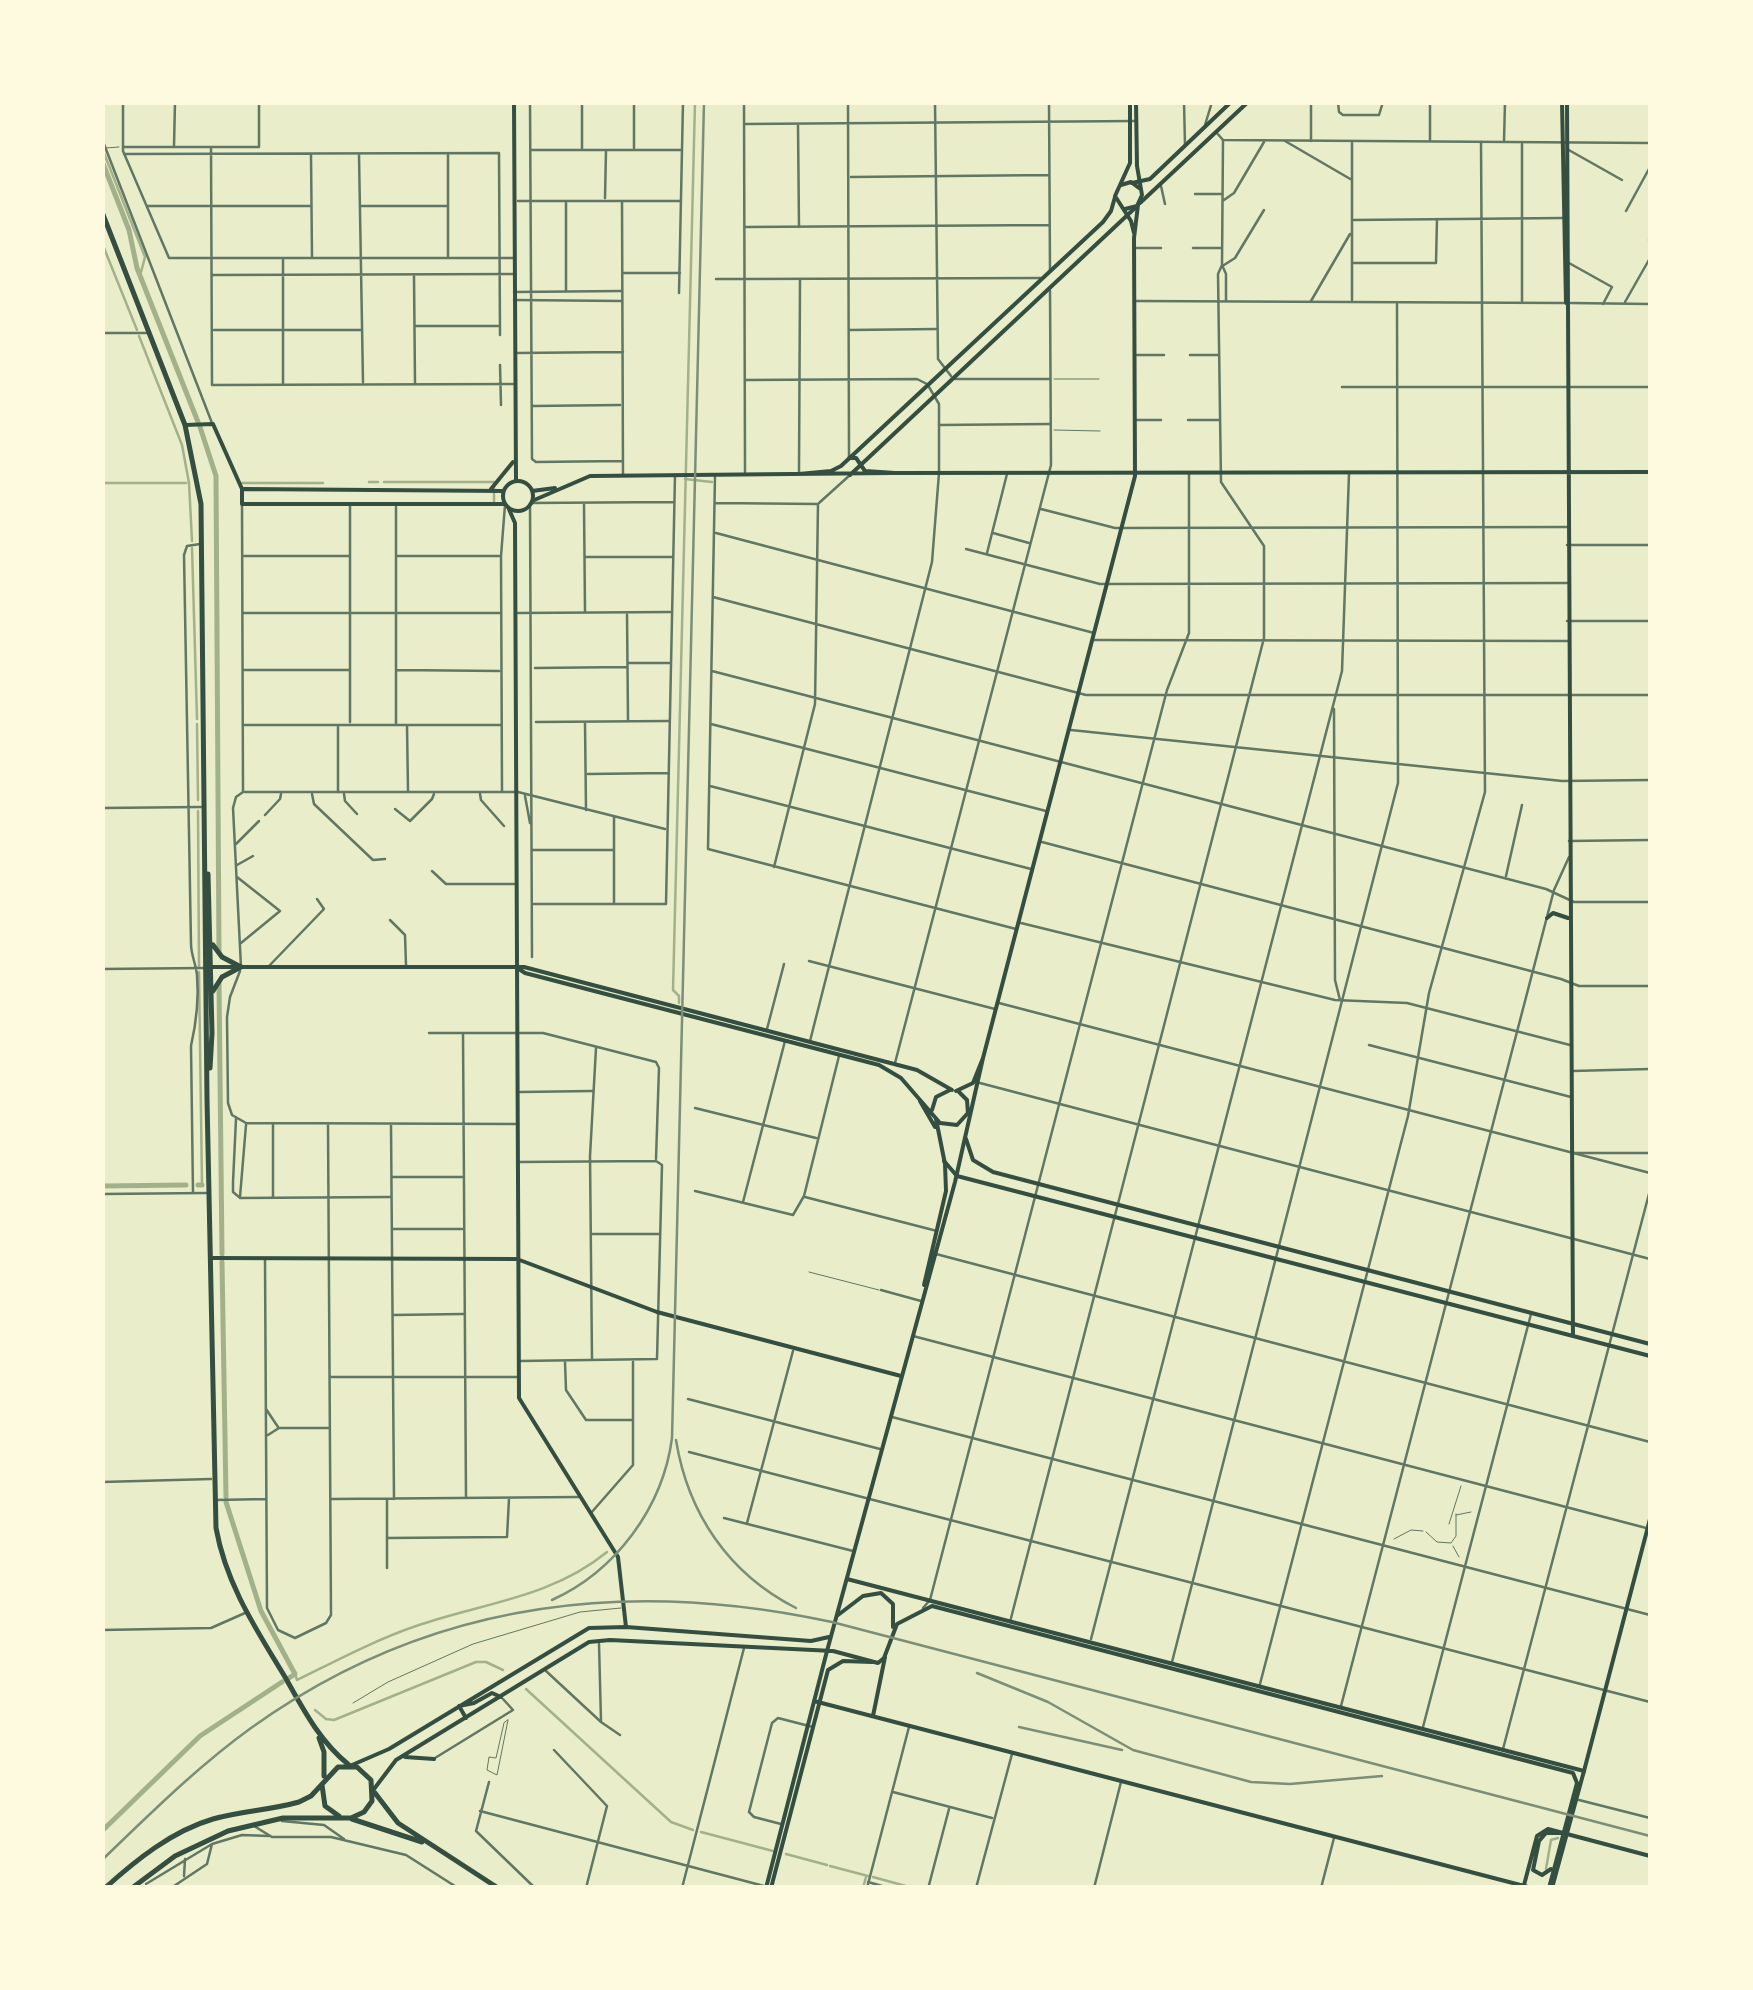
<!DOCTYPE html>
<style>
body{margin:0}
#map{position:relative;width:1753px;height:1990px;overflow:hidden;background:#e9edc9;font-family:Georgia,serif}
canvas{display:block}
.frame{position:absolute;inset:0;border:105px solid #fefae0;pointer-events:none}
</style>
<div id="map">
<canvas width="1753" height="1990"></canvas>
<div class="frame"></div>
</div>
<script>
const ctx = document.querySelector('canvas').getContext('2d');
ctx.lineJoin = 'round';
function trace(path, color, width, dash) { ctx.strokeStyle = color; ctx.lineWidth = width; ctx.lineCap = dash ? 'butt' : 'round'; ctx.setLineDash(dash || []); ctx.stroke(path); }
trace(new Path2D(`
 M102 148 145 257 140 276
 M102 243 137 330
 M139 336 182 445 189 483 192 541
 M685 479 712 482
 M369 482H378
 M384 482H494V502
 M102 483H186
 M242 483H323
 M192 548 197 719
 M197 724 198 800
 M198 811 199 967
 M199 972 202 1185
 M679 1003V996L673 990 695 102
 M295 1674 297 1680C336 1661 375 1640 416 1626 482 1603 551 1598 607 1552
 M526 1689 671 1822 693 1830
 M315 1710 326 1719 334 1720 476 1662H486L503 1670
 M701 1832 773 1851
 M786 1854 827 1865
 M830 1866 868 1876
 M1546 1869 1551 1840 1558 1838
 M873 1877 913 1888
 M863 1888 866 1877`), '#a3b18a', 2.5);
trace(new Path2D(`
 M102 161 129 230 137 268 198 422
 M200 427 216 476 219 951
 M219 983 222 1254
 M198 1185H202
 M102 1186 186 1185
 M222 1262 226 1497
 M226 1502 261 1611 295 1674 289 1678
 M102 1831 200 1736 282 1682`), '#a3b18a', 5);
trace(new Path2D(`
 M106 148 119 147
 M1054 379H1099
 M1054 430 1100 431
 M809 1272 879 1290
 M353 1703 388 1682 473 1644 580 1612 621 1608`), '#617663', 1);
trace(new Path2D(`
 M1456 1515 1471 1512
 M1449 1524 1461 1486
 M1426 1532 1437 1542 1451 1543 1456 1536V1514
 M1394 1539 1411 1530 1423 1531
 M1453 1546 1459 1557
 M508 1720 497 1775 487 1770 489 1757 496 1758 504 1723Z`), '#617663', 1);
trace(new Path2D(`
 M123 102V151L169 258H513
 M530 102 532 459 536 462 623 461
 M582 102V150
 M634 102V148
 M848 102 849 456
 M1049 102 1050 270
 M1184 102 1185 145
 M1311 102V141
 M1338 102 1339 112 1343 115H1379L1383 102
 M1430 102V140
 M745 124 1136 121
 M798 125 799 227
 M1205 125 1212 102
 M102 139 212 423
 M1223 140 1222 265 1226 274V300
 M1285 141 1352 180
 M1504 141 1505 102
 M174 146 175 102
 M124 147H259V102
 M211 147 212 385 513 384
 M1567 149 1622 180
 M532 150H682
 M124 154 499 153 500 335
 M311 155 312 257
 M359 155 363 382
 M448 155V257
 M851 177 1049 175
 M1161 186 1165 204
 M1195 194H1222
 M605 198 606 151
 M1224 200 1234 193 1264 142
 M518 201H680
 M622 201 623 475
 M566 203V290
 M148 206H311
 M361 206H448
 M1626 211 1650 167
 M1352 220 1563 218
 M746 227 1049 225
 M1649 240 1650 241
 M1136 248H1161
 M1193 248H1221
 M283 258V383
 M1353 263H1436L1437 219
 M1569 263 1612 287 1603 304
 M1224 265 1235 258 1264 210
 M624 273H680
 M213 275 514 274
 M414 276 415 383
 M716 279H744
 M514 292 621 291
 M679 293 683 102
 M514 300 621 301
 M1352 300V143
 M1311 301 1350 234
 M1522 301V144
 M1625 302 1650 258
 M416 326H498
 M214 330H361
 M850 330 937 329
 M102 333H149
 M516 353 623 352
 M1137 355H1164
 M1190 355H1218
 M500 365 501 405
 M955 379H1050
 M746 380 917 379 927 384
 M1342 387H1650
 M533 406 620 405
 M1137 420H1161
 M1188 420H1219
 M939 425 1049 424
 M799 472 800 280
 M715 476 708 849 1016 929
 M715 503 817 504
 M819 503 850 475
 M584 504 585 611
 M350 505V722
 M396 507V724
 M1041 509 1115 528 1567 527
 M716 533 1094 633
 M993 533 1029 543
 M1567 545H1650
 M966 549 1100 584 1567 583
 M987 553 1007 474
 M244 556H350
 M397 556H499
 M585 557H672
 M713 597 1086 695H1568
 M243 613H500
 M518 613 670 612
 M627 613 628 720
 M1567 621H1650
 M1094 640 1568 641
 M629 663H671
 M535 668 627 667
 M244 670H350
 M397 670 499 671
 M712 671 893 718
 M1334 709 1335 980 1340 1000
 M536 722 668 721
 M585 723 586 810
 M711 724 1046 811
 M243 725H500
 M407 725 408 791
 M338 727V792
 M1071 730 1562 781 1650 780
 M588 774 668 773
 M710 786 1031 869
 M502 791 501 556 505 505
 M518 792 665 829
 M312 794 314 804 373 860 385 859
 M344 794 345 801 357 814
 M480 794 481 800 504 826
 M525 796 530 823
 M102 808 201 807
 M395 809 410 821 432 799 434 794
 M265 815 280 799 281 794
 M614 817V902
 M1569 841 1650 840
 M1042 842 1561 979 1579 986H1650
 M236 844 259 821
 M533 850H614
 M237 865 253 856
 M774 867 815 704 818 504
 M432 871 446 884H514
 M1506 876 1522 805
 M237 877 280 911 241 943
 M533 904H666L675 475
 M390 920 405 935 406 965
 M1021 923 1335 1000 1407 1003 1570 1045
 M532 957 530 503 674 502
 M809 961 995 1009
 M269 966 324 909 317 899
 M102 969 204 968
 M240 971 230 997 227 1017 228 1103 232 1115 246 1123 515 1124
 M999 1003 1650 1173
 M767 1029 784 964
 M429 1033H543L656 1062 659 1068 656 1159
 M463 1033 466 1498
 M1369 1045 1571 1097
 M895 1063 1051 465 1050 291
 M1572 1071 1650 1069
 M980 1083 1650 1259
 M520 1092 592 1091
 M695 1108 816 1138
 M236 1119 233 1182V1192L239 1197
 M391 1125 394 1499
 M518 1162 656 1161 662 1165 657 1359 520 1361
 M393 1177H464
 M695 1191 793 1215 804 1196 839 1056
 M193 1193 191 1046C196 1024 199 999 197 975 196 964 191 955 191 944L184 555 187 546 200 544
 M102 1194 206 1193
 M240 1197 246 1125
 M273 1197V1125
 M805 1197 937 1231
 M240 1198 390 1197
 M743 1202 785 1041
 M392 1229H462
 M592 1234H659
 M936 1254 1650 1442
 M265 1260 267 1608 278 1630 295 1638 326 1623 331 1615 328 1124
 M881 1290 921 1301
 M393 1315 463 1314
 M592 1360 590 1156 596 1048
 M565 1362 566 1390 586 1420H633
 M331 1377H518
 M688 1399 880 1449
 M266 1409 278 1427
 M268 1435 279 1428H328
 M689 1452 1650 1702
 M102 1482 211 1479
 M332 1499 579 1497
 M215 1500 266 1499
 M387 1500V1568
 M591 1513 633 1465V1362
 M724 1518 853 1551
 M747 1523 793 1351
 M387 1538 507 1537 509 1499
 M923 1608 930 1600 1167 690 1189 633V474
 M1010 1622 1264 638V546L1221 482 1218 274 1222 265
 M102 1630 211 1628 245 1613
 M599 1644 601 1721
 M1172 1662 1398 783 1397 304
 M546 1671 601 1722 620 1735
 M1260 1684 1408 1116 1429 993 1485 792 1481 142
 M1423 1727 1531 1314
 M1503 1749 1650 1190
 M554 1750 607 1806 586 1888
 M435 1758 513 1710 503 1699
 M489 1782 476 1831 535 1888
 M893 1792 992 1818
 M480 1811 764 1886
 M781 1824 754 1817 749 1812 772 1723 778 1718 813 1727
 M184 1876 185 1859
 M868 1882 889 1888
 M146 1884 212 1844
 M929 1885 949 1809
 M171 1888 207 1864 212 1844 242 1835 269 1836
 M682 1888 744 1648
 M867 1888 909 1727
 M976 1888 1012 1754`), '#617663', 2.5);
trace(new Path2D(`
 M744 102 745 472
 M935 102 938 359 951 376
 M1216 132 1223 140 1650 143
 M744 279 1040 278
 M1136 301 1563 303
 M1571 303 1650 304
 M1568 695H1650
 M893 718 1546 889 1574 902H1650
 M245 792H515
 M241 967 233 808 236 797 243 792 242 505
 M810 1041 932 562 939 473V404L929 387
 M1572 1153H1650
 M913 1336 1650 1529
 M892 1417 1650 1615
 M1091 1639 1342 671 1349 474
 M1341 1706 1554 890 1569 857
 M1579 1800 1650 1818
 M282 1821 324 1825 344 1839
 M254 1826 272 1837H331L406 1855 458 1888
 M1094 1888 1121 1782
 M1321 1888 1334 1838`), '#617663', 2.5);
trace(new Path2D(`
 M514 102 516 481
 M1562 102 1566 303
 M1567 102 1573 1336
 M1132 183 1150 179 1231 102
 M1140 203 1248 102
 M185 425 213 424 242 489V504H505
 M849 458H856L865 471 895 473 1650 472
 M799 474 831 471 841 466 1103 222 1111 211 1115 197
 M850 475 1135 208
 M503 496a15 15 0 1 1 30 0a15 15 0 1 1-30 0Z
 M244 489 504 491
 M491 489 513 462
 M532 491 555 488
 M532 501 590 476 891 473
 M508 507 515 523 519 1398 618 1557 626 1627
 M1547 918 1553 913 1568 918
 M966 1139 973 1160 993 1172 1650 1344
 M944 1161 957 1176 1650 1356
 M210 1258 517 1259 657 1312 901 1376
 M814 1701 1532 1888
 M873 1716 885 1657
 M1584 1771 1650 1519
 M766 1888 827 1651
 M771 1888 828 1670 843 1661 872 1662`), '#344e41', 4);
trace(new Path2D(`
 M1130 102V163L1115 196 1131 221 1134 233
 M1121 185 1131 182 1139 188
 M1125 209 1137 206 1142 195 1137 166 1136 102
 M210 967H524L917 1070 952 1090
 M516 967 525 973 879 1065 901 1078 940 1123 957 1125 967 1114
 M956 1091 973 1083 983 1058 1135 476 1134 238 1138 205
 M959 1092 967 1100 968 1114
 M920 1101 935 1127
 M932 1110 936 1097 950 1090
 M924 1285 946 1191 945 1164 936 1119
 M847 1579 1584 1771 1552 1888
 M838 1615 863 1596 881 1593 893 1604V1627
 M827 1651 955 1182 983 1058
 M466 1718 459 1706 474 1703 492 1693 501 1697
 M405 1757 434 1759
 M352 1765 389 1749 589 1628 626 1627 811 1641 829 1637
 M374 1789 396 1760 589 1642 610 1640 833 1651 878 1663 884 1658 897 1624 932 1606 1573 1773 1577 1783 1549 1888
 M1551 1869 1542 1875 1533 1870 1539 1841 1546 1833H1562
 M1524 1885 1537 1836 1548 1829 1650 1856`), '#344e41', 4);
trace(new Path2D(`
 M102 212 185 425 201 504 207 1099 216 1528C226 1584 256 1629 285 1677 303 1709 320 1742 349 1765
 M208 874 212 1033 210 1068
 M213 945 222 957 241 967
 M213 991 222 977 241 967
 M319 1738 324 1752V1776
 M322 1785 325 1806 339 1816
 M375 1793 398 1823 498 1888
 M352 1819 422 1842
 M105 1888C136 1860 172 1831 213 1819 241 1811 271 1810 299 1802L311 1796 338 1767H357L371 1780 372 1801 364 1812 351 1818H283L228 1831 175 1856 132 1888`), '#344e41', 5);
trace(new Path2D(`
 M676 1440C688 1514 729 1574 796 1608
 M552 1600C616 1571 663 1507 672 1438L704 102
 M977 1673 1048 1702 1133 1750 1251 1782 1290 1784 1382 1776
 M1019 1727 1122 1750
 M102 1860C150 1814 197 1767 251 1728 427 1601 624 1577 832 1622L1650 1836`), '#7c8e77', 2.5);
</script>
